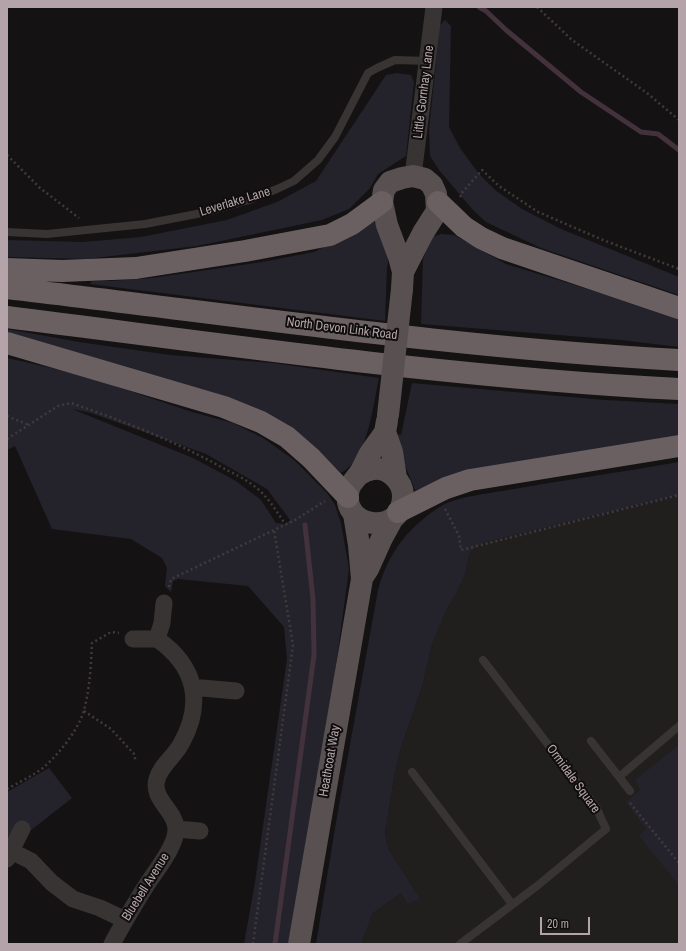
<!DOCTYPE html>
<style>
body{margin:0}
#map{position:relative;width:686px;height:951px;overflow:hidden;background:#141212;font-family:"Archivo Narrow",sans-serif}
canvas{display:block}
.frame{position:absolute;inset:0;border:8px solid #b4a4a9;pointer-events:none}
.scale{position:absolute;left:540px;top:917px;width:50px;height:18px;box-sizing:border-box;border:2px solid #b4a4a9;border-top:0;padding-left:5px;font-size:12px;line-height:14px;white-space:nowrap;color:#b4a4a9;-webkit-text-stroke:3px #0f0d0d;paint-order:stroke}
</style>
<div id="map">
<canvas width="686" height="951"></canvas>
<div class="frame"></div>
<div class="scale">20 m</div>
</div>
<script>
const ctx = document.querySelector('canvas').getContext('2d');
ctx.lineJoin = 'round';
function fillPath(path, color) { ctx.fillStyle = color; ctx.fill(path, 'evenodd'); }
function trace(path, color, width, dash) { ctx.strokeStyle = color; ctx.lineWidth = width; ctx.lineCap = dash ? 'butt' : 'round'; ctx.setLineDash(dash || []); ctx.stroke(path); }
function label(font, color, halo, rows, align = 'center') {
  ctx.font = font + ' "Archivo Narrow",sans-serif'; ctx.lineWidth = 4; ctx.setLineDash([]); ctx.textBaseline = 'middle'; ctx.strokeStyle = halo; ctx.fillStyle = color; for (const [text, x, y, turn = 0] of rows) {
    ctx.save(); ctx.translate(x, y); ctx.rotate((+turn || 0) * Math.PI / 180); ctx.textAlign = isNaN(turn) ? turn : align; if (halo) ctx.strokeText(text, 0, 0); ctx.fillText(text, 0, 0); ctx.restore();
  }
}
fillPath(new Path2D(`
 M679 495V944H361L373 913 401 893 420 898 389 850 385 833 394 778 400 751 422 687 432 645 446 611 457 592 465 575 470 553 482 543Z`), '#211e1e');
fillPath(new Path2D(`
 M445 20 451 26 449 127 460 148 479 174 495 190 522 209 561 229 679 277V295L541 248 486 222 473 210 439 170 430 156 429 129 440 25Z
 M397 73 411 75 414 82 406 156 378 174 370 188 349 209 322 220 197 246 86 259 7 257V240L83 242 141 237 227 220 277 202 316 181 386 75Z
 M374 221 383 235 389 255 387 268 385 321 90 284 92 281H111L152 278 262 262 314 252Z
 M441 234 454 235 506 264 679 317V347L621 340 421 324 423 259 432 237Z
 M7 329 79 342 170 355 273 363 379 378C373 405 368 459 341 473L322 455 7 336Z
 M7 358 52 368 109 384 192 412 233 423 263 438 294 460 327 493 335 505 341 523 349 569 332 695 288 944H244L255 882 287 659 284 627 248 586 178 579 173 581 171 592 165 586 167 568 162 558 131 539 52 529 15 446 7 450ZM72 409 91 413 206 454 267 489 290 520 285 524 276 523 261 500 236 481 193 458Z
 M412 383 605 400 679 404V439L415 490 397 445 396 434 401 435Z
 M679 462V495L482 543 470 553 465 575 457 592 446 611 432 645 422 687 400 751 394 778 385 833 389 850 420 898 408 904 401 893 373 913 361 944H316L336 822 378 590C388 552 410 525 443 505 457 497 491 493 508 490 565 480 622 472 679 462Z
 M679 745V885L639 836 646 829 626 802 640 790 635 780Z
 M49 768 72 798 30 831 7 842V792Z`), '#24232c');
trace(new Path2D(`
 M479 7 486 11 506 30 581 92 641 132 658 134 679 150
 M275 944 314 655 313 599 305 525`), '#43313b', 5);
trace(new Path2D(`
 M537 7 572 40 647 93 679 120
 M7 155 40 188 79 218
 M461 197 460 195 482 170 499 186 538 212 603 240 679 269
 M7 416 29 425
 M7 439 58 406 71 403C123 421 175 441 223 468 235 474 249 481 259 490 270 500 277 512 285 524
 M445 509 459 536 461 550 679 495
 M169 587 171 579 295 520 325 501
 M84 711 111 729 135 755V761
 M7 789C19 782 33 776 44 767 59 754 79 729 84 710 90 688 91 665 92 643L111 632 119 633
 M630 803 679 863
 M253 944 293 645 274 530`), '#403a3b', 2.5, [2, 3]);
trace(new Path2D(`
 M7 232 47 234 145 224 207 212 249 200 277 189 294 181 318 160 335 137 368 73 377 68 395 60 428 61
 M591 741 630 791
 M412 772 512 904
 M619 777 679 726
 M460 944 537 886 606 829 596 807 483 660`), '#393434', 8);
trace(new Path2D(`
 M413 176 434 7
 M133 639H157L162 623 164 603
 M193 689 202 688 236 691
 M176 829 200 831
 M11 851 31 861 52 883 73 899 100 908 125 920
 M7 859 22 829
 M112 944C122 925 133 907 144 889 153 874 177 846 176 828 175 810 151 799 157 779 161 765 174 757 181 744 204 703 196 666 157 639`), '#393434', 17);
trace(new Path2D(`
 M402 289 403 272 399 257 387 225 382 202 384 190 390 182 402 178 413 176 425 179 432 185 436 194 437 211 423 233 403 272
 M387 421 385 432 392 452 396 478
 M359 475C363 472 368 470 373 469 388 467 403 481 403 496 403 538 338 528 349 489 351 482 356 479 359 474 363 468 366 461 369 455 374 447 380 440 385 432
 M362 578 368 569 382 538 393 518
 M299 944 362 579 359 545 354 514`), '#585051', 22);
trace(new Path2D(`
 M438 202 464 227 481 238 502 248 679 308
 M7 269 62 271 136 268 245 251 330 235 352 224 382 202
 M7 288C231 314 454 348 679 360
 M7 317C231 345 454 378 679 389
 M7 343 224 407 261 422 287 437 311 458 348 497
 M398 512 446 488 470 480 679 446`), '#6a6062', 22);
trace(new Path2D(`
 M388 415 402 289`), '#585051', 22);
label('13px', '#b4a4a9', '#0f0d0d', [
 ["Little Gornhay Lane",424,92,-83],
 ["Leverlake Lane",235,202,-17],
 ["North Devon Link Road",342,329,7],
 ["Heathcoat Way",330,761,-80],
 ["Ormidale Square",573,779,54],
 ["Bluebell Avenue",146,887,-58]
]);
</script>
